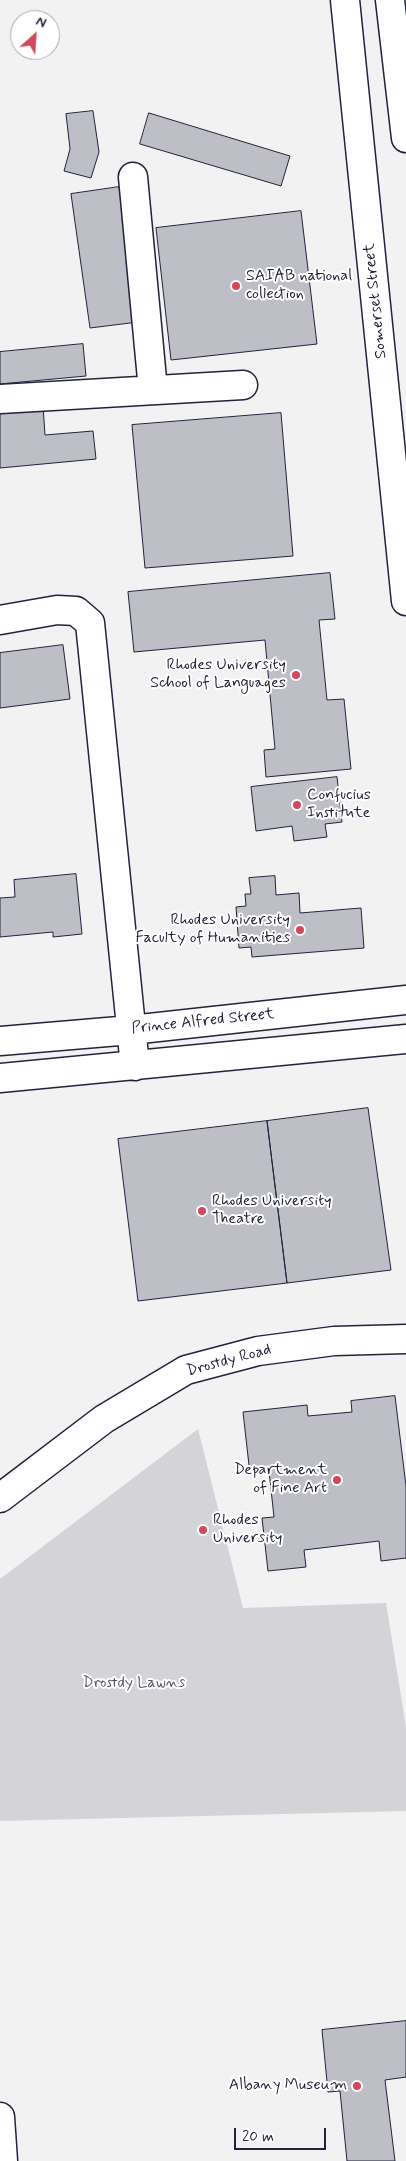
<!DOCTYPE html>
<style>
body{margin:0}
#map{position:relative;width:406px;height:2161px;overflow:hidden;background:#f2f2f3;font-family:Mynerve,sans-serif}
canvas{display:block}
.north{position:absolute;left:10px;top:10px;width:50px;height:50px;box-sizing:border-box;background:#fff;border:1px solid #a7a7b1;border-radius:50%;rotate:26deg;font-size:14px;font-weight:700;line-height:20px;text-align:center;color:#22223b}
.north::after{content:'';display:block;margin:auto;width:18px;height:22px;background:#d1495b;clip-path:polygon(50% 0,100% 100%,50% 72%,0 100%)}
.scale{position:absolute;left:234px;top:2128px;width:92px;height:22px;box-sizing:border-box;border:2px solid #22223b;border-top:0;padding-left:6px;font-size:15px;line-height:18px;white-space:nowrap;color:#22223b;-webkit-text-stroke:4px #fff;paint-order:stroke}
</style>
<div id="map">
<canvas width="406" height="2161"></canvas>
<div class="north">N</div>
<div class="scale">20 m</div>
</div>
<script>
const ctx = document.querySelector('canvas').getContext('2d');
ctx.lineJoin = 'round';
function fillPath(path, color) { ctx.fillStyle = color; ctx.fill(path, 'evenodd'); }
function trace(path, color, width, dash) { ctx.strokeStyle = color; ctx.lineWidth = width; ctx.lineCap = dash ? 'butt' : 'round'; ctx.setLineDash(dash || []); ctx.stroke(path); }
function label(font, color, halo, rows, align = 'center') {
  ctx.font = font + ' Mynerve,sans-serif'; ctx.lineWidth = 4; ctx.setLineDash([]); ctx.textBaseline = 'middle'; ctx.strokeStyle = halo; ctx.fillStyle = color; for (const [text, x, y, turn = 0] of rows) {
    ctx.save(); ctx.translate(x, y); ctx.rotate((+turn || 0) * Math.PI / 180); ctx.textAlign = isNaN(turn) ? turn : align; if (halo) ctx.strokeText(text, 0, 0); ctx.fillText(text, 0, 0); ctx.restore();
  }
}
fillPath(new Path2D(`
 M198 1429 243 1608 386 1603 406 1727V1811L0 1821V1579Z`), '#d3d3d8');
const building = new Path2D(`
 M93 111 99 152 91 178 64 171 70 149 66 114Z
 M149 113 290 156 281 186 140 144Z
 M119 187 138 322 90 328 71 194Z
 M301 211 317 344 171 360 156 228Z
 M83 344 86 376 0 384V352Z
 M43 406 45 435 93 431 96 459 0 468V410Z
 M281 413 293 556 145 568 132 425Z
 M330 573 335 619 319 620 327 700 344 699 351 769 266 777 264 750 275 749 265 640 134 652 128 592Z
 M63 645 70 699 0 708V653Z
 M337 777 342 822 325 824 327 837 294 841 292 826 256 831 251 787Z
 M76 874 82 934 53 937V932L0 937V898L15 897 14 880Z
 M275 876 276 895 299 893 300 913 361 908 364 948 252 957 251 947 239 948 236 907 246 906 245 894H251L249 878Z
 M368 1108 391 1270 287 1283 267 1121Z
 M267 1121 287 1283 138 1301 118 1139Z
 M395 1396 406 1486V1558L381 1561 379 1541 304 1550 306 1567 268 1571 262 1518 274 1517 269 1471 250 1474 243 1412 307 1405 308 1416 352 1412 351 1401Z
 M406 2021V2077L385 2080 395 2161H347L340 2091 328 2092 322 2030Z`);
fillPath(building, '#bebec6');
trace(building, '#22223b', 1);
const minor = new Path2D(`
 M133 177 153 390
 M0 399 243 385
 M0 620 57 610 76 611 90 623 135 1066
 M0 1041 131 1030 406 1000
 M0 1078 406 1039
 M0 1498 104 1419 186 1370 258 1351 334 1341 406 1339
 M0 2117 3 2161`);
const major = new Path2D(`
 M345 0 406 601
 M390 0 406 138`);
trace(minor, '#22223b', 31);
trace(major, '#22223b', 31);
trace(minor, '#fff', 28);
trace(major, '#fff', 28);
for (const [x, y, r, color] of [
 [236,286,5,"#d1495b"],
 [296,675,5,"#d1495b"],
 [297,805,5,"#d1495b"],
 [300,930,5,"#d1495b"],
 [202,1211,5,"#d1495b"],
 [337,1480,5,"#d1495b"],
 [203,1530,5,"#d1495b"],
 [357,2086,5,"#d1495b"]
]) { const dot = new Path2D(); dot.arc(x, y, r, 0, 2 * Math.PI); ctx.fillStyle = color; ctx.fill(dot); trace(dot, '#fff', 2); }
label('16px', '#22223b', '#fff', [
 ["SAIAB national",246,277],
 ["collection",246,295],
 ["Rhodes University",286,666,"right"],
 ["School of Languages",286,684,"right"],
 ["Confucius",307,796],
 ["Institute",307,814],
 ["Rhodes University",290,921,"right"],
 ["Faculty of Humanities",290,939,"right"],
 ["Rhodes University",212,1202],
 ["Theatre",212,1220],
 ["Department",327,1471,"right"],
 ["of Fine Art",327,1489,"right"],
 ["Rhodes",213,1521],
 ["University",213,1539],
 ["Albany Museum",347,2086,"right"]
], 'left');
label('16px', '#22223b', '#fff', [
 ["Somerset Street",376,301,-96],
 ["Prince Alfred Street",203,1022,-6],
 ["Drostdy Road",229,1361,-15]
]);
label('16px', '#57576a', '#fff', [
 ["Drostdy Lawns",134,1684]
]);
</script>
